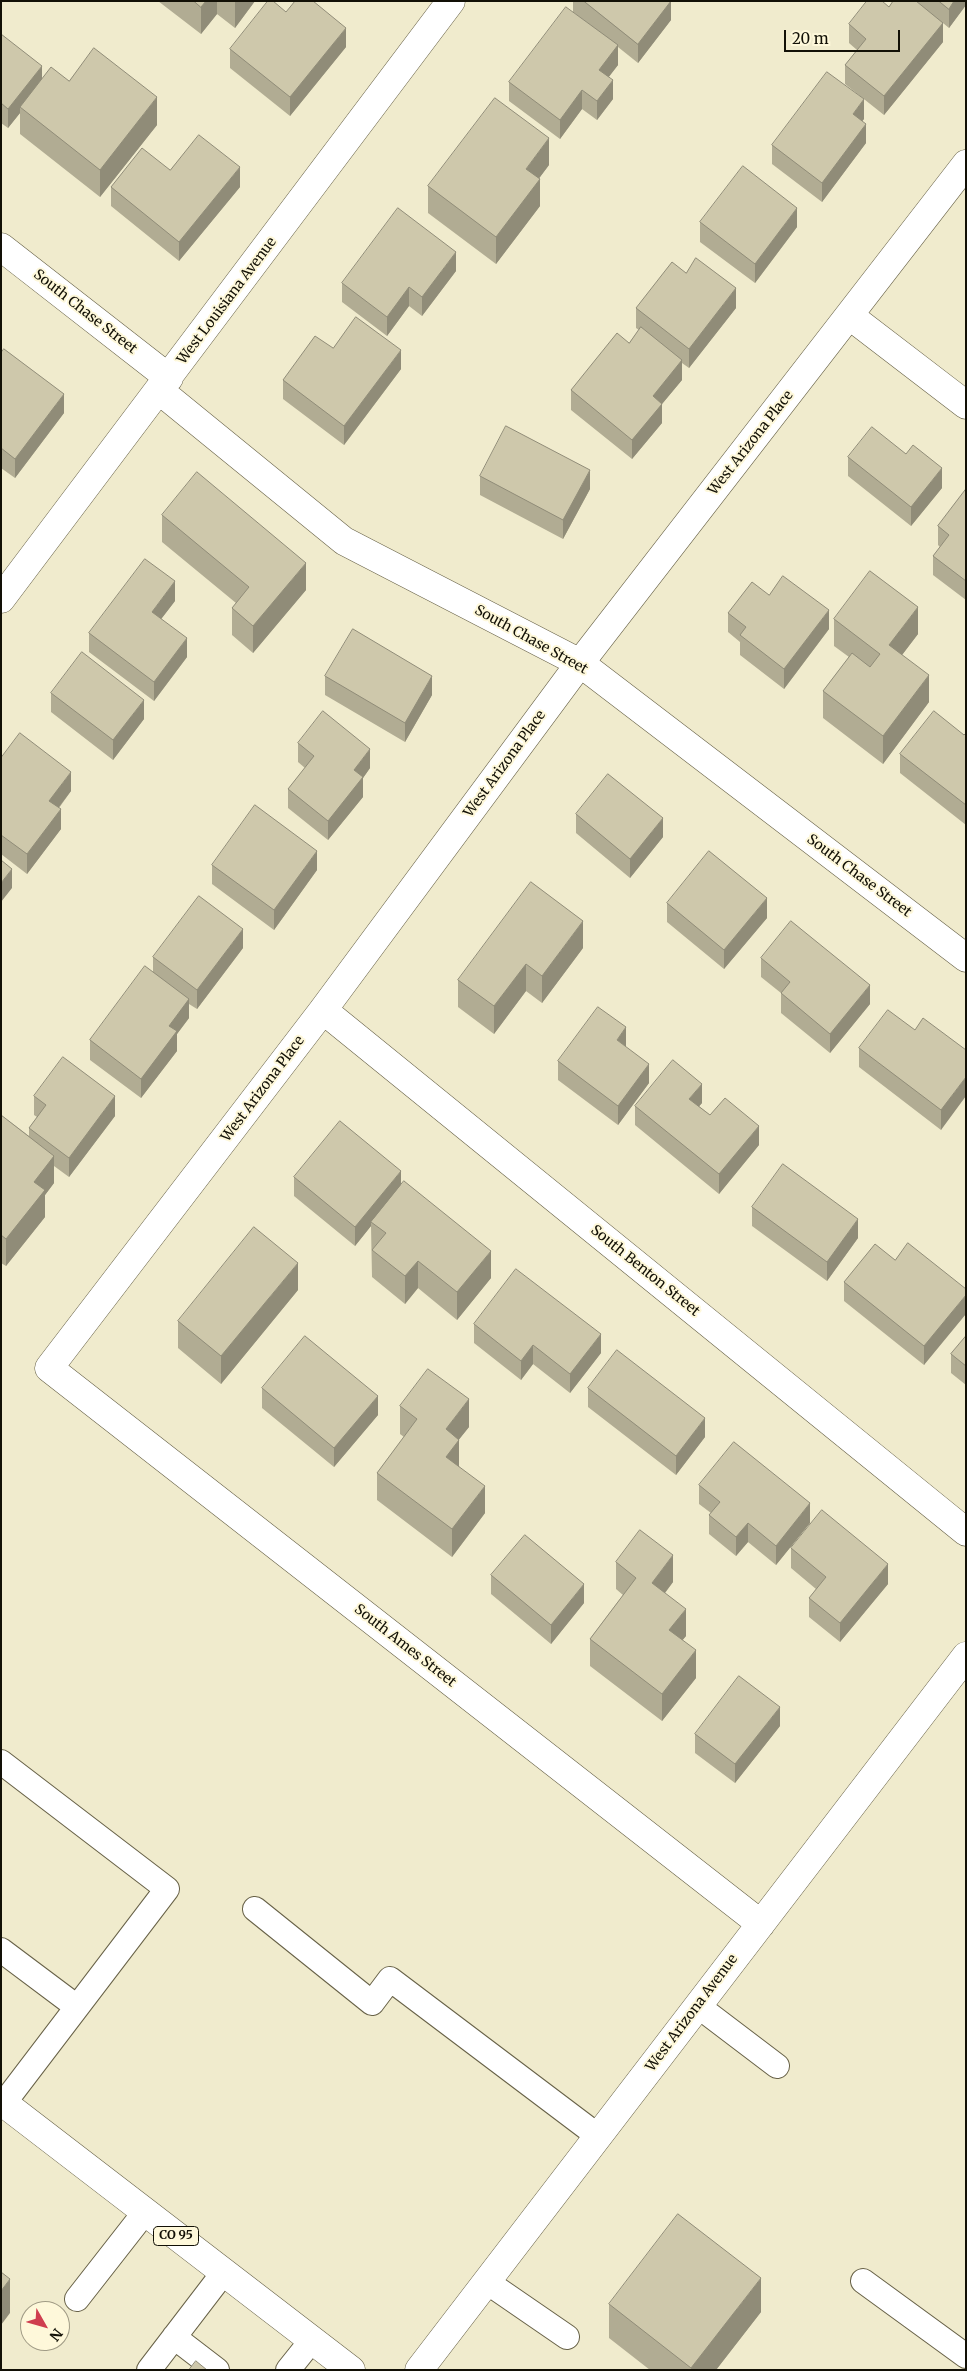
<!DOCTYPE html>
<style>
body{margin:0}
#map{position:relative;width:967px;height:2371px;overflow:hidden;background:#f0ebcd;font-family:Merriweather,serif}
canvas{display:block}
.frame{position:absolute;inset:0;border:2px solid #121006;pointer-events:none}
.north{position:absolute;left:20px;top:2301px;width:50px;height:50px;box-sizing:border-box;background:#fef8da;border:1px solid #a09b85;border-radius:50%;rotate:128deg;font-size:14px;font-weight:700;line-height:20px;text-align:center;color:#121006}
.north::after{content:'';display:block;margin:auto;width:18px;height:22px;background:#cf3e4f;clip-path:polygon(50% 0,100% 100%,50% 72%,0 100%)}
.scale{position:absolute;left:784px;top:30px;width:116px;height:22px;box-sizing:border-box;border:2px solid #121006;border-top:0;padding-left:6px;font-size:15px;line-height:18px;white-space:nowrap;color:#121006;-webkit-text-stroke:4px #fef8da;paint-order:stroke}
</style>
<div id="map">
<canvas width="967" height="2371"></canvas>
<div class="frame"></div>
<div class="north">N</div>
<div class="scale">20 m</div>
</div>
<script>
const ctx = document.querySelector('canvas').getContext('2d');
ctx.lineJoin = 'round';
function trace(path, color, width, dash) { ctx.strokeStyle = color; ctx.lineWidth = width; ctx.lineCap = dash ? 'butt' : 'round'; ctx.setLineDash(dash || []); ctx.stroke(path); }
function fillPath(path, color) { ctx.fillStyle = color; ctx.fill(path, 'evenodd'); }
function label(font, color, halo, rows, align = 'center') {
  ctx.font = font + ' Merriweather,serif'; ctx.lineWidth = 4; ctx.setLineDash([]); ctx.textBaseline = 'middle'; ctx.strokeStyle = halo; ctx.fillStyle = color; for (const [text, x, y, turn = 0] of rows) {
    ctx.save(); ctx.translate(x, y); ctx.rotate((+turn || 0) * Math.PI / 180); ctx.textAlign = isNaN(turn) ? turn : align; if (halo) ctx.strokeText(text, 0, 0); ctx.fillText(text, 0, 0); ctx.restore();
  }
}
const lane = new Path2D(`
 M1 1762 167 1889 4 2103
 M255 1909 372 2003 390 1979 598 2136
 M1 1950 77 2007
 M698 2006 777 2066
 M863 2281 966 2356
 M487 2282 567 2337
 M77 2299 145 2212
 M174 2337 217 2370
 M149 2370 224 2272
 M288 2370 312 2340`);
const street = new Path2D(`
 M1 247 169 378
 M850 316 966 405
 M160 391 344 541 580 663 966 958
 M1 599 451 1
 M323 1010 966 1532
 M761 1924 49 1368 323 1010 580 663 966 164
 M419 2370 966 1656`);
const primary = new Path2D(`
 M1 2101 351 2370`);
trace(lane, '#676147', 26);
trace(street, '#676147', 29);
trace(primary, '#676147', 29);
trace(lane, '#fff', 24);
trace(street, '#fff', 28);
trace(primary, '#fff', 28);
fillPath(new Path2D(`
 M158 1H255L235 28 217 14 201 34Z
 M573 1H671V20L638 63 618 47V65L608 77 613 99 597 120 582 109 560 139 509 101V82L591 26 573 12Z
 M893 1H966V5L949 28 943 23V42L884 115 845 84V65L857 50 849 43V24L889 7Z
 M286 12 346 47 290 116 230 68V49Z
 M1 34 42 79 69 81 157 125 100 197 20 134V113L8 128 1 123Z
 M864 119 862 121 866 143 822 202 772 164V145Z
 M549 165 539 178 540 206 496 264 428 213V186Z
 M170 170 240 187 179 261 111 206V187Z
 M700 222 797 227 755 283 700 242Z
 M456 271 422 316 409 306 387 336 342 302V283Z
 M636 308H736L689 368 682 363V380L662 404V423L632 459 571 410V390L629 343 639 330 636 328Z
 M333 348 401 369 344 445 283 399V380Z
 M1 353 64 413 15 478 1 468Z
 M848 457 942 488 911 526 848 476Z
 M480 476 590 489 563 539 480 495Z
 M966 489V600L933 575V556L940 547 938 545V526Z
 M162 515 306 590 253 653 232 635V608L236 603 162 542Z
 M769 595 829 629 784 689 740 655V642L728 632V613Z
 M175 601 161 619 187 657 154 701 89 652V633Z
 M834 619 918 634 902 655 929 702 883 764 823 718V691L849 657 834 646Z
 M325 676 432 695 405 742 325 695Z
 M51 693 144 719 113 760 51 712Z
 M966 733V825L900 773V754L964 735Z
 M298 743 370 768 363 778V797L328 840 288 808V789L305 768 298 762Z
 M1 758 71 791 59 808 61 829 27 874 1 854Z
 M576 814 663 837 630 878 576 833Z
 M212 865 317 870 274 930 212 884Z
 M667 903 767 918 724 969 667 922Z
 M243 948 197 1009 189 1004V1018L177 1034V1051L141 1098 90 1060V1040L153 972V957Z
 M583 948 542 1003 526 991 494 1034 458 1007V980Z
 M761 958 870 1004 830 1053 781 1013V993L761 977Z
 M915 1030 966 1050 941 1130 859 1067V1048Z
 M626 1047 649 1083 618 1125 558 1080V1061Z
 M34 1096 115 1116 69 1177 54 1166V1183L45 1195V1217L6 1266 1 1263V1115L29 1136V1128L37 1117 34 1115Z
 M702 1103 699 1106 710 1115 759 1145 719 1194 635 1125V1106Z
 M294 1177 401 1185 491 1278 457 1320 418 1288 405 1304 372 1277 371 1226 355 1246 294 1196Z
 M752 1207 858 1238 827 1281 752 1226Z
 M895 1260 966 1289 924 1365 844 1301V1282Z
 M298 1290 221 1384 178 1348V1321Z
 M474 1324 601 1353 570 1393 533 1364 521 1380 474 1343Z
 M966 1336V1385L951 1373V1354Z
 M262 1388 378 1415 334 1467 262 1408Z
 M588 1388 705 1437 676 1475 588 1407Z
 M400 1406 469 1427 459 1439V1466L485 1513 452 1557 377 1500V1473L404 1437 400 1434Z
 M699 1485 810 1523 776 1565 748 1542 736 1556 709 1534V1515L711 1513 699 1504Z
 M791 1548 888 1584 840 1642 809 1617V1598L816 1589 791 1568Z
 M616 1562 673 1582 665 1593 686 1636 682 1640 696 1678 662 1721 590 1666V1639L623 1595 616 1589Z
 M491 1575 584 1603 551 1644 491 1594Z
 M780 1726 735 1783 695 1753V1734Z
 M609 2304 761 2312 716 2370H650L609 2338Z`), '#b1ac93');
fillPath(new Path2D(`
 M206 1H217V14L201 34V7Z
 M235 1H255L235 28Z
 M671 1V20L638 63V44Z
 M954 1H966V5L949 28V9Z
 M943 23V42L884 115V96Z
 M346 28V47L290 116V97Z
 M618 45V65L599 90V70Z
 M42 66V85L20 107V113L8 128V109Z
 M613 80V99L597 120V101Z
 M582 90V109L560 139V120Z
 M157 97V125L100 197V170Z
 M864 99V119L853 133V114Z
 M866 124V143L822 202V183Z
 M549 138V165L526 196V169Z
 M240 167V187L179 261V242Z
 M540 179V206L496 264V237Z
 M797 208V227L755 283V264Z
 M456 252V271L422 316V297Z
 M409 287V306L387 336V317Z
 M736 288V308L689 368V349Z
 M401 350V369L344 445V426Z
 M682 360V380L662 404V423L632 459V440L653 396Z
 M64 394V413L15 478V459Z
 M942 468V488L911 526V507Z
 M590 470V489L563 539V520Z
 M306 563V590L253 653V626Z
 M175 581V601L152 631V612Z
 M918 607V634L889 672V645Z
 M829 610V629L784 689V669Z
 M187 638V657L154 701V682Z
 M929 675V702L883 764V736Z
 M432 676V695L405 742V723Z
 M144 700V719L113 760V740Z
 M370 749V768L363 778V797L328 840V821L354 770Z
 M71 772V791L49 820V801Z
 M61 809V829L27 874V854Z
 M663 818V837L630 878V859Z
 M317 851V870L274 930V910Z
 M12 869V888L1 902V883Z
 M767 898V918L724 969V950Z
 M583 921V948L542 1003V976Z
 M243 929V948L197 1009V990Z
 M526 964V991L494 1034V1006Z
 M870 985V1004L830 1053V1034Z
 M189 999V1018L177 1034V1051L141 1098V1079L169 1026Z
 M626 1027V1047L617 1040Z
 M649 1064V1083L618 1125V1106Z
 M966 1077V1096L941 1130V1110Z
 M702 1084V1103L689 1118V1099Z
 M115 1096V1116L69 1177V1158Z
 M759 1126V1145L719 1194V1174Z
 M54 1156V1183L45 1195V1217L6 1266V1239L34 1182Z
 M401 1171V1191L371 1222V1226L355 1246V1227Z
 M858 1219V1238L827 1281V1262Z
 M491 1251V1278L457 1320V1292Z
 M418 1261V1288L405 1304V1276Z
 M298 1263V1290L221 1384V1356Z
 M966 1295V1314L924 1365V1346Z
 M601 1334V1353L570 1393V1374Z
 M533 1345V1364L521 1380V1361Z
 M378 1396V1415L334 1467V1448Z
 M469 1399V1427L446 1456V1429Z
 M705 1418V1437L676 1475V1456Z
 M459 1440V1467L446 1457Z
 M485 1486V1513L452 1557V1529Z
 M810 1503V1523L776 1565V1546Z
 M748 1523V1542L736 1556V1537Z
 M673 1555V1582L652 1610V1583Z
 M888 1564V1584L840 1642V1623Z
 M584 1584V1603L551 1644V1625Z
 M686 1609V1636L669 1657V1630Z
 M696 1650V1678L662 1721V1694Z
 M780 1707V1726L735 1783V1764Z
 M761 2278V2312L716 2370H691V2368Z
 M10 2279V2313L1 2325V2291Z`), '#908c78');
const building = new Path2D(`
 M194 1H206L201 7Z
 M268 1H273L286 12 295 1H313L346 28 290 97 230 49Z
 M584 1H671L638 44Z
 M867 1H882L889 7 893 1H916L943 23 884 96 845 65 866 39 849 24Z
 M939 1H954L949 9Z
 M566 7 618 45 599 70 613 80 597 101 582 90 560 120 509 82Z
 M1 34 42 66 8 109 1 103Z
 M94 48 157 97 100 170 20 107 51 67 69 81Z
 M827 72 864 99 853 114 866 124 822 183 772 145Z
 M495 98 549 138 526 169 540 179 496 237 428 186Z
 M199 135 240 167 179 242 111 187 142 148 170 170Z
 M743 166 797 208 755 264 700 222Z
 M398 208 456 252 422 297 409 287 387 317 342 283Z
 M696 258 736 288 689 349 636 308 672 262 686 273Z
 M356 317 401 350 344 426 283 380 315 336 333 348Z
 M641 327 682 360 653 396 662 404 632 440 571 390 617 333 629 343Z
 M4 349 64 394 15 459 1 448V353Z
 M506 426 590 470 563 520 480 476Z
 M872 427 906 454 913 445 942 468 911 507 848 457Z
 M197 472 306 563 253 626 232 608 249 587 162 515Z
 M966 489V581L933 556 949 535 938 526Z
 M145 559 175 581 152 612 187 638 154 682 89 633Z
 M870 571 918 607 889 645 929 675 883 736 823 691 852 653 870 667 880 654 834 619Z
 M783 576 829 610 784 669 740 635 746 627 728 613 752 582 769 595Z
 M353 629 432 676 405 723 325 676Z
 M82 652 144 700 113 740 51 693Z
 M323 711 370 749 354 770 363 777 328 821 288 789 314 756 298 743Z
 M934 711 964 735 966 733V805L900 754Z
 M20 733 71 772 49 801 61 809 27 854 1 835V758Z
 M608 774 663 818 630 859 576 814Z
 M255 805 317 851 274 910 212 865Z
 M709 851 767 898 724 950 667 903Z
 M1 860 12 869 1 883Z
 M531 882 583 921 542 976 526 964 494 1006 458 980Z
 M199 896 243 929 197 990 153 957Z
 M791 921 870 985 830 1034 781 993 790 982 761 958Z
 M145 966 189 999 169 1026 177 1031 141 1079 90 1040Z
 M598 1007 626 1027 617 1040 649 1064 618 1106 558 1061Z
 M888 1010 915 1030 923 1018 966 1050V1077L941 1110 859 1048Z
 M63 1057 115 1096 69 1158 29 1128 46 1105 34 1096Z
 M673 1060 702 1084 689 1099 710 1115 725 1098 759 1126 719 1174 635 1106Z
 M1 1115 54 1156 34 1182 45 1190 6 1239 1 1235Z
 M340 1121 401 1171 355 1227 294 1177Z
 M783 1164 858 1219 827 1262 752 1207Z
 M404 1181 491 1251 457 1292 418 1261 405 1276 372 1250 386 1233 371 1222Z
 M254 1227 298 1263 221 1356 178 1321Z
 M908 1243 966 1289V1295L924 1346 844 1282 875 1244 895 1260Z
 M516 1269 601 1334 570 1374 533 1345 521 1361 474 1324Z
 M305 1336 378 1396 334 1448 262 1388Z
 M966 1336V1366L951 1354Z
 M617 1350 705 1418 676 1456 588 1388Z
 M428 1369 469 1399 446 1429 459 1440 446 1457 485 1486 452 1529 377 1473 417 1419 400 1406Z
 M734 1442 810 1503 776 1546 748 1523 736 1537 709 1515 720 1502 699 1485Z
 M822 1510 888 1564 840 1623 809 1598 826 1577 791 1548Z
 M640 1530 673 1555 652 1583 686 1609 669 1630 696 1650 662 1694 590 1639 636 1578 616 1562Z
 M525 1535 584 1584 551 1625 491 1575Z
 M739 1676 780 1707 735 1764 695 1734Z
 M678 2214 761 2278 691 2368 609 2304Z
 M1 2272 10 2279 1 2291Z
 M196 2361 207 2370H189Z`);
fillPath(building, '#cec8ab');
trace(building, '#908c78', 1);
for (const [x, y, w] of [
 [176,2236,45]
]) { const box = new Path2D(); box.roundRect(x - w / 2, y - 9.5, w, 19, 4); ctx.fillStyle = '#fef8da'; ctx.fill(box); trace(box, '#121006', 1); }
label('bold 12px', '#121006', null, [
 ["CO 95",176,2236]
]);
label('14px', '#121006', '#fef8da', [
 ["West Louisiana Avenue",227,301,-53],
 ["South Chase Street",85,312,38],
 ["West Arizona Place",751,443,-52],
 ["South Chase Street",531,640,29],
 ["West Arizona Place",505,764,-54],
 ["South Chase Street",859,876,37],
 ["West Arizona Place",263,1089,-53],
 ["South Benton Street",645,1271,39],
 ["South Ames Street",405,1646,38],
 ["West Arizona Avenue",692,2013,-53]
]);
</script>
